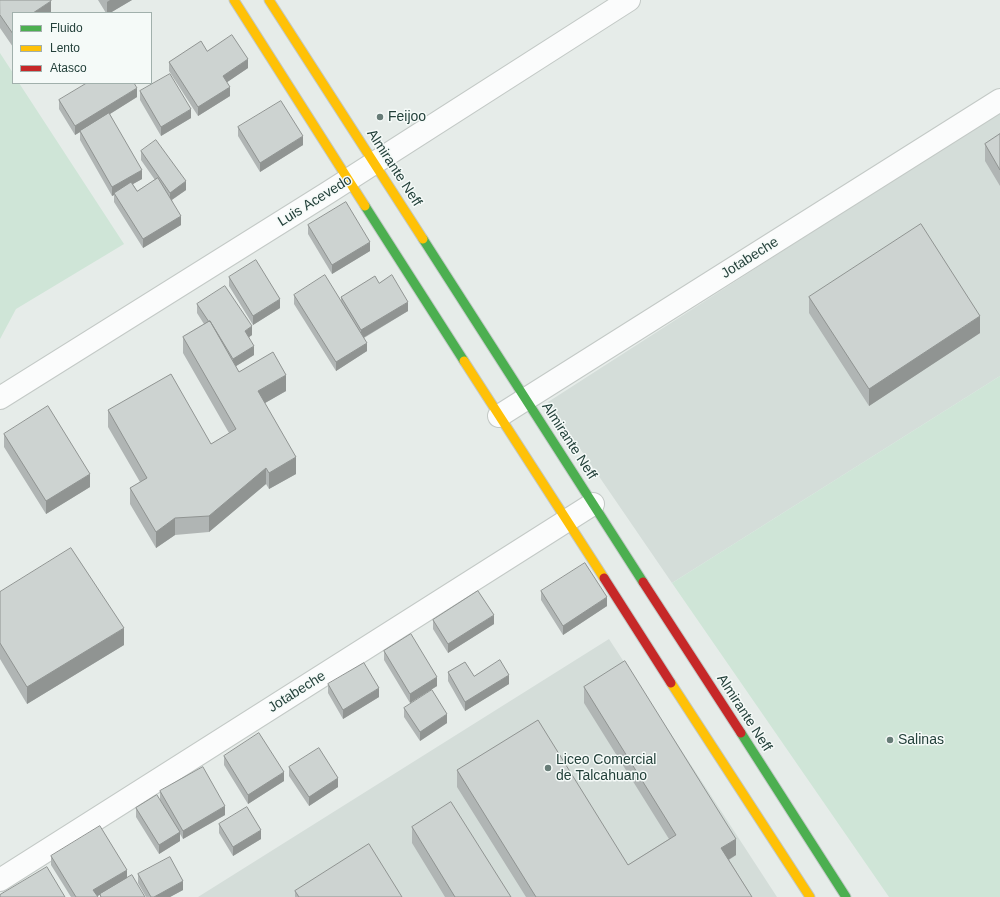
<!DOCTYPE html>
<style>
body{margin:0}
#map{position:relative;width:1000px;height:897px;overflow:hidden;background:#e6ece9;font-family:Helvetica,sans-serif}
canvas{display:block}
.legend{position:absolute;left:12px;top:12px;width:140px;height:72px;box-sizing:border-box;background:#f5faf8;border:1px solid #a1b0ac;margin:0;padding:5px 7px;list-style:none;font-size:12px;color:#23403a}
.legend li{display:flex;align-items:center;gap:8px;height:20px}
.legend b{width:20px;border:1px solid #a1b0ac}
</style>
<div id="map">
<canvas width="1000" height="897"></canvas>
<ul class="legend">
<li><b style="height:5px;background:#4caf50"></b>Fluido</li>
<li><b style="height:5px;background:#ffc107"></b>Lento</li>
<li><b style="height:5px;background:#c62828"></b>Atasco</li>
</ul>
</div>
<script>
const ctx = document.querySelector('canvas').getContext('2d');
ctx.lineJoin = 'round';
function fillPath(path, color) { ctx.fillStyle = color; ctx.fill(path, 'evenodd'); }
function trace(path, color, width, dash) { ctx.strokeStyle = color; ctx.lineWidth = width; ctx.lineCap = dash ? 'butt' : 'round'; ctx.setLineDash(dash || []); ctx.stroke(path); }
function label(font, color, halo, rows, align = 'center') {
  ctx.font = font + ' Helvetica,sans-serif'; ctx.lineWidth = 3; ctx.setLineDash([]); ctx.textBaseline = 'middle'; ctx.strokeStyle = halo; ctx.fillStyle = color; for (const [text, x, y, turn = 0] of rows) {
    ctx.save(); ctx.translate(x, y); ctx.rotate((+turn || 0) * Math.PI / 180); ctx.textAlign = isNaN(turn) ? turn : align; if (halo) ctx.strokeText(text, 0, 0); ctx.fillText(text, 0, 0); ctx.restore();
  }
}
fillPath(new Path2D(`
 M1000 111V376L672 583 548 402Z
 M609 639 777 897H198Z`), '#d4ddd9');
fillPath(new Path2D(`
 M0 53 13 73V83H19L124 244 16 309 0 339Z
 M1000 376V897H889L672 583Z`), '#cfe5d7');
const street = new Path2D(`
 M0 398 329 192 629 0
 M499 416 1000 100
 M0 880 593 504`);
const fast = new Path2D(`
 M365 206 464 361
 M423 239 643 582
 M741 733 846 897`);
const slow = new Path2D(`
 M234 0 365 206
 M269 0 423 239
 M464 361 604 578
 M671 683 810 897`);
const jam = new Path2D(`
 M604 578 671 683
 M643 582 741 733`);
trace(street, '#c3c9c6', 24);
trace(fast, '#c2c9c7', 11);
trace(slow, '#c2c9c7', 11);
trace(jam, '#c2c9c7', 11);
trace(street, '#fbfcfc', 22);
trace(fast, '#4caf50', 9);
trace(slow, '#ffc107', 9);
trace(jam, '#c62828', 9);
fillPath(new Path2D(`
 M0 0 51 13H13V47L0 28Z
 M98 0H132L110 13H106Z
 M207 51 248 68 227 82 230 96 198 116 169 71V62Z
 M140 91 191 118 161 136 140 100Z
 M137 97 110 114 142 179 133 184 137 191 155 180 141 160V151L186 190 172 200 181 225 143 248 114 202V195L112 196 80 140V132L75 135 59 109V100Z
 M238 127 303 145 260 172 238 136Z
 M1000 134V186L985 161V144Z
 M308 225 370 251 332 274 308 234Z
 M229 277 280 308 253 325 229 286Z
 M379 283 408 311 364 338 367 351 336 371 294 304V295L341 301V297Z
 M809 297 980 333 869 406 809 313Z
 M197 304 252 335 249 337 254 355 236 366 239 372 286 391 265 403 296 474 269 489 266 484 209 532 175 535 156 548 130 504V488L140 482 108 427V410L211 444 229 433 183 353V337L204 324 197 313Z
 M4 434 90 487 46 514 4 447Z
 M541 591 607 606 563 635 541 600Z
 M0 592 124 645 27 704 0 659Z
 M433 620 494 624 448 653 433 629Z
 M384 651 437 686 410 703 384 660Z
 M448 672 474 676 509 684 465 711 448 681Z
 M328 684 379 697 343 719 328 693Z
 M584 687 736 855 729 860 752 897H526L457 787V770L628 865 669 839 584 703Z
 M404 708 447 723 420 741 404 717Z
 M224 756 284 781 248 804 224 765Z
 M289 767 338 787 309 806 289 776Z
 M160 791 225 815 183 839 180 834V841L159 854 136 817V808L167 812 160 800Z
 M219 824 261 839 233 856 219 833Z
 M412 827 511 897H445L412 843Z
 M51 856 127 878 145 897H100V895L97 896 98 897H71L51 865Z
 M138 874 183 890 170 897H146L138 883Z
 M295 891 402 897H295Z`), '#b0b5b4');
fillPath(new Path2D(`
 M110 0H132L110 13H107V2Z
 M51 1V13H33Z
 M248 59V68L223 85V76Z
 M230 87V96L198 116V107Z
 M137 88V97L81 132 80 131V132L75 135V126Z
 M191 109V118L161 136V127Z
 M303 136V145L260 172V163Z
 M142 170V179L115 194 114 193V195L112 196V187Z
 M186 181V190L170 201V193Z
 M181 216V225L143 248V239Z
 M370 242V251L332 274V265Z
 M280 299V308L253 325V316Z
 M408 302V311L361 339V330Z
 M980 316V333L869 406V389Z
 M252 326V335L245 340V331Z
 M367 343V351L336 371V362Z
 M254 346V355L233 368V359Z
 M286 375V391L258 407V391Z
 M296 457V474L269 489V473Z
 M266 468V484L209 532V516Z
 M90 474V487L46 514V501Z
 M175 518V535L156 548V532Z
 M607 597V606L563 635V626Z
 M494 615V624L448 653V644Z
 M124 628V645L27 704V687Z
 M509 675V684L465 711V702Z
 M437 677V686L410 703V694Z
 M379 688V697L343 719V710Z
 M447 714V723L420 741V732Z
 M284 772V781L248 804V795Z
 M338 778V787L309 806V797Z
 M225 806V815L183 839V831Z
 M261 830V839L233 856V847Z
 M180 832V841L159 854V845Z
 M736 839V855L721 864V848Z
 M127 870V878L96 897 93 890Z
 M183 881V890L170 897H154Z`), '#909492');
const building = new Path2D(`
 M0 0H51V1L33 13H13V34L0 15Z
 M232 35 248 59 223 76 230 87 198 107 169 62 201 41 207 51Z
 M170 74 191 109 161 127 140 91Z
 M87 83H134L137 88 75 126 59 100Z
 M281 101 303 136 260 163 238 127Z
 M109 113 142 170 112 187 80 131Z
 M1000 134V170L985 144Z
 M156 140 186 181 170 193 141 151Z
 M158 178 181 216 143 239 114 193 131 182 137 191Z
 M346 202 370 242 332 265 308 225Z
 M921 224 980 316 869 389 809 297Z
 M256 260 280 299 253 316 229 277Z
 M325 275 367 343 336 362 294 295Z
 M392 275 408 302 361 330 341 297 375 276 379 283Z
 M225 286 252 326 245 331 254 346 233 359 210 321 209 322 197 304Z
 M210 321 239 372 273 352 286 375 258 391 296 457 269 473 266 468 209 516 175 518 156 532 130 488 147 478 108 410 171 374 211 444 236 429 183 337Z
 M48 406 90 474 46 501 4 434Z
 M71 548 124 628 27 687 0 643V592Z
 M585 563 607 597 563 626 541 591Z
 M478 591 494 615 448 644 433 620Z
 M411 634 437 677 410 694 384 651Z
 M500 660 509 675 465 702 448 672 465 662 474 676Z
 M625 661 736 839 721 848 752 897H536L457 770 538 720 628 865 676 835 584 687Z
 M364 663 379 688 343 710 328 684Z
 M432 690 447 714 420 732 404 708Z
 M259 733 284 772 248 795 224 756Z
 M319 748 338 778 309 797 289 767Z
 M203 767 225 806 183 831 160 791Z
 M157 795 180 832 159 845 136 808Z
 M451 802 511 897H455L412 827Z
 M247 807 261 830 233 847 219 824Z
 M100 826 127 870 93 890 98 897H76L51 856Z
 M369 844 402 897H299L295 891Z
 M170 857 183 881 154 897H151L138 874Z
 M47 867 65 897H0V895Z
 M132 875 145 897H101L100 894Z`);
fillPath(building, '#cdd3d1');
trace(building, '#909492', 1);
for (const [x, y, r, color] of [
 [380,117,4,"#677c77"],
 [890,740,4,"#677c77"],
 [548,768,4,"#677c77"]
]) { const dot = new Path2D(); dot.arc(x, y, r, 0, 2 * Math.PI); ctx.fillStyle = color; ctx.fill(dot); trace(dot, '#f5faf8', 1.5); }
label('14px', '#23403a', '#f5faf8', [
 ["Feijoo",388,117],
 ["Salinas",898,740],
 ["Liceo Comercial",556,760],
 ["de Talcahuano",556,776]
], 'left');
label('14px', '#23403a', '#f5faf8', [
 ["Almirante Neff",394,168,57],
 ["Luis Acevedo",315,201,-32],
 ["Jotabeche",750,258,-32],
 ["Almirante Neff",569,441,57],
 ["Jotabeche",297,692,-32],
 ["Almirante Neff",744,713,57]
]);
</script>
